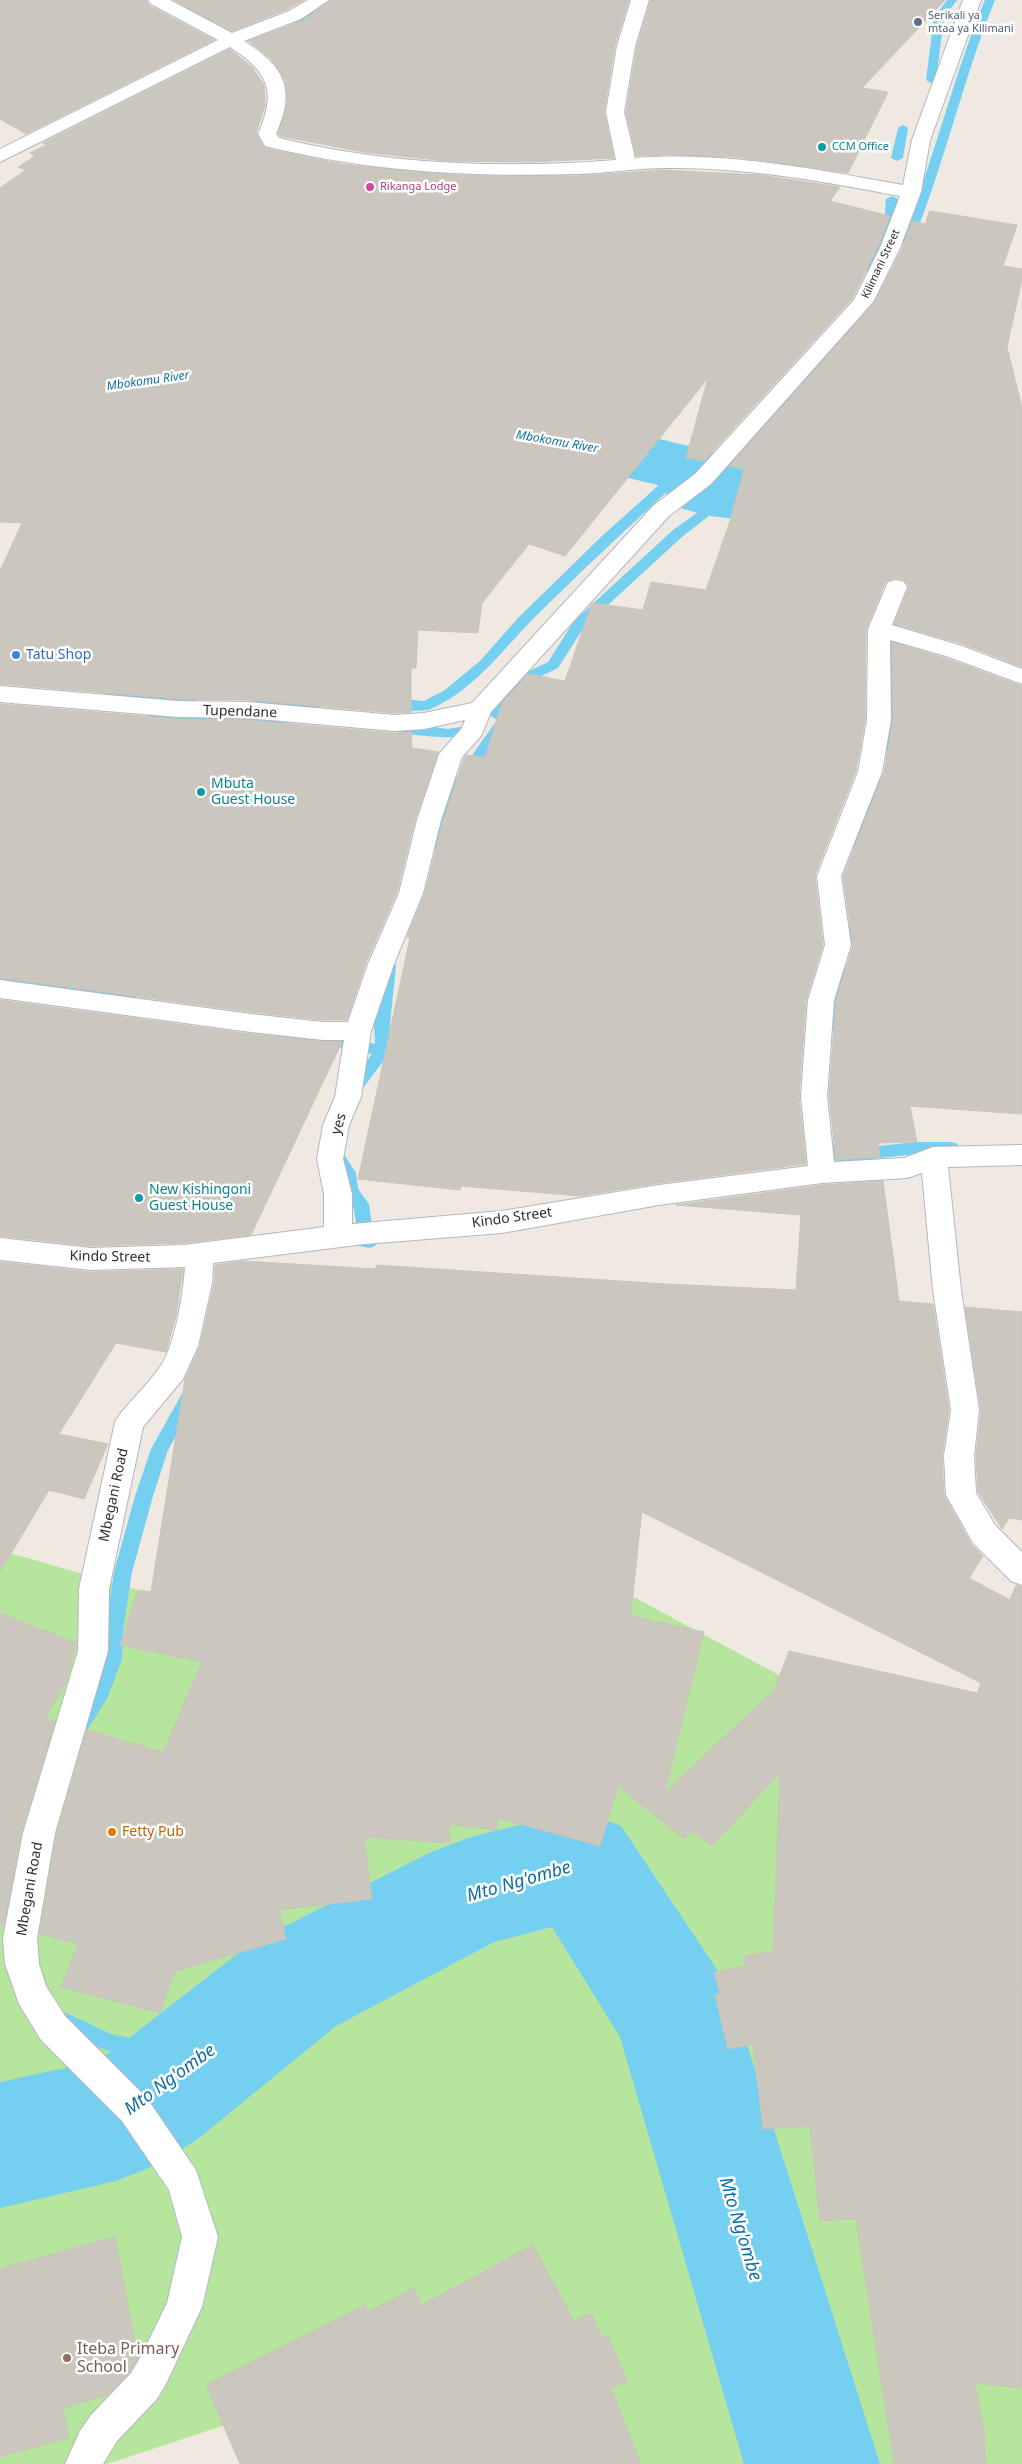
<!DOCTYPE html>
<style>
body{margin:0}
canvas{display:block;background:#efe9e1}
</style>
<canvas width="1022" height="2464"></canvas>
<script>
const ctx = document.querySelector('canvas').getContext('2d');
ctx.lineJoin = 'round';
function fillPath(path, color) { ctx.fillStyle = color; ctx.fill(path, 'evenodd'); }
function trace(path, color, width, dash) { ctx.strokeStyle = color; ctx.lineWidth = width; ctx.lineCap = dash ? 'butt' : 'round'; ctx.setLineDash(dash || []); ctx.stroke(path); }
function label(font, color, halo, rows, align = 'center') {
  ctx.font = font + ' "Noto Sans",sans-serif'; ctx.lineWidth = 5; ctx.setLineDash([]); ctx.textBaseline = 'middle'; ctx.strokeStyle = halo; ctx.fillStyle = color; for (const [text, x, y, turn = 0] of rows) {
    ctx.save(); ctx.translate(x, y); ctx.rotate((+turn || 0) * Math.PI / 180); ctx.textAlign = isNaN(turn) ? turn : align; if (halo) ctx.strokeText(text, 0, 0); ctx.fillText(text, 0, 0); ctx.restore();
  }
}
fillPath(new Path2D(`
 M0 1550 315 1641 572 1564 992 1789 1022 1859V2464H320L280 2407 107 2464H0Z`), '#b6e59e');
fillPath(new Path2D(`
 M156 0H170L198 13 232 20 233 22 228 25 191 17Z
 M333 0H344C330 17 304 21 283 25L278 22 316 10Z
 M947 0H957L944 18 936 80 931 83 926 80 934 18Z
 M985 0H995C963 79 945 162 913 241L911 243H903L901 241C934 162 952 79 985 0Z
 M903 125 908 128 903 158 897 161 891 158 898 128Z
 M892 196 898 199 896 226 868 271H860L858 269 884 226 886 199Z
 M853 324 857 325 859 328 857 331 809 378 778 419 745 447 733 474 715 495H707L705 492 721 473 736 442 770 413 801 372 849 325Z
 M711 441 715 442 717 445 715 448C656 501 598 555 541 611 506 645 478 687 433 708 421 714 396 709 384 705L382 702 389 698 424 701 445 690 480 661 518 618 602 536 707 442Z
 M732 488 738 492 736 495 683 536 584 627 558 668 516 688 499 710 512 718 455 800 439 849H429L427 845 441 799 497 720 484 711 506 682 548 662 574 621 673 530Z
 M889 624 894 625 906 642 894 675 899 713 903 717 896 728 891 748 884 753 877 748 882 728 888 719 885 716 880 675 892 642 882 628Z
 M107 693H146L195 699 202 704 195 709 146 701 102 700 100 697 102 694Z
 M319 699 326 704 324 707 256 710 249 705 256 700Z
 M154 709 205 714 284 715 291 720 284 725 205 724 149 717 147 714Z
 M388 721 448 729 478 724 485 729C474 745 401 734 383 729L381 726 383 723Z
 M876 777 883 782 869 827 866 847 859 852 852 847C854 833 863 781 876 777Z
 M857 908 862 909 867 919 846 951 844 995 837 1026 834 1030H824L821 1026 828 995 832 951 853 919 850 913 852 909Z
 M389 961 394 962 396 966 390 1024 391 1051 357 1096H345L343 1092 372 1054 315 1042 310 1040 307 1036 310 1032 315 1030 375 1044 374 1024 382 966 384 962Z
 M0 977 35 982 131 989 136 990 139 994 136 998 131 999 35 992 0 987Z
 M824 1128 830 1130 832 1134 831 1142 836 1147 844 1150 915 1142H952L958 1144 960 1148 958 1152 952 1154C931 1154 911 1154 890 1157 875 1158 859 1162 844 1162 828 1161 809 1147 818 1130Z
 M337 1144 343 1146 345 1150 344 1154 356 1173 358 1189 369 1204 373 1233 377 1242 375 1246 369 1248 360 1246 358 1242 359 1239 353 1206 342 1191 340 1174 328 1154 331 1146Z
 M190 1388 196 1390 199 1395 168 1450 153 1496 132 1572 123 1631 122 1659 107 1699 87 1730 80 1732 73 1730 71 1724 92 1689 104 1659 105 1631 114 1572 135 1496 151 1449 184 1390Z
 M64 2012 111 2034 196 2053 203 2056 206 2063 203 2070 196 2073C148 2062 101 2053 57 2029L54 2022 57 2015Z`), '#75cff0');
fillPath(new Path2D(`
 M508 411 627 431 713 452 719 461 756 474 805 480 833 487 906 520 916 519 935 485 966 451 1022 437V483C998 500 990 535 974 558L946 566 896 571 868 563 787 526 711 516 683 509C674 496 666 497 658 485L624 477 481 450 470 434 481 418Z
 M579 1810 621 1826 718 1971 737 2013 880 2464H744L620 2037 552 1927 494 1942 336 2026 199 2138 161 2163 116 2181 0 2208V2082L93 2062 111 2052 250 1944 429 1853 471 1837Z`), '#75cff0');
const building = new Path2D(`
 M0 0H146L150 6 214 40 26 134 0 119Z
 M174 0H304L288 9 232 31Z
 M331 0H629L615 45 604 112 614 158 532 162 447 161 363 152 280 136 278 134 287 104 285 80 271 59 248 41 302 21Z
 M651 0H945L862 88 888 92 848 173 736 157 669 155 636 156 626 112 637 46Z
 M230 49 252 67 264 85 265 106 256 133 265 148 343 164 458 175 577 176 663 170 760 175 840 187 830 201 890 216 878 247 852 299 704 461 686 458 708 378 565 556 529 544 482 603 478 633 418 630 416 668H411V712L395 713 248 700 178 699 0 684V571L22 523 0 522V188L26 170 18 167 35 156 30 153 46 145 43 143Z
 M930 211 1017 225 1003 266 1022 269V279L1007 347 1022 408V667L963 644 894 624 909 586 904 580 896 578 886 581 866 629 865 720 856 771 815 875 823 945 806 1000 799 1096 806 1164 659 1183 580 1196 461 1186 460 1190 358 1179 410 938 407 937 425 893 443 821 464 758 466 755 485 757 502 703 528 674 565 681 592 603 643 610 651 582 706 590 729 524 744 469 729 466 874 303 902 249 912 221 925 224Z
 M892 642 945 658 1022 686V1114L910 1106 917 1142 878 1143 880 1157 836 1160 829 1096 836 1000 853 945 843 876 884 772 893 720Z
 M0 704 178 719 248 720 395 733 411 732 412 748 439 752 415 820 397 892 366 963 347 1020H323L251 1012 0 978Z
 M0 1000 251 1034 342 1042 251 1235 184 1243 91 1246 0 1236Z
 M883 1181 899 1301 933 1304 949 1410 942 1456 944 1495 971 1544 983 1556 969 1578 1010 1600 1016 1585 1022 1587V2388L975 2383 984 2432 986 2464H894L856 2219 820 2221 810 2126 763 2129 753 2044 728 2049 715 1995 720 1994 714 1972 745 1966 743 1956 773 1951 780 1773 712 1846 693 1831 684 1839 618 1786 600 1846 498 1818 496 1830 450 1824 449 1843 364 1837 372 1899 279 1910 286 1939 175 1971 160 2013 61 1987 78 1944 40 1934 57 1833 87 1730 163 1752 202 1662 120 1645 138 1590 151 1592 185 1379 200 1346 214 1283 215 1265 243 1261 376 1269V1265L666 1284 796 1290 801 1215 676 1205 822 1185ZM642 1512 981 1683 977 1693 789 1651 774 1690 665 1792 704 1632 631 1616Z
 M0 1262 91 1272 183 1269 176 1316 166 1352 116 1343 59 1434 108 1444 84 1499 49 1490 0 1572Z
 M965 1307 1022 1312V1520L1009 1518 1002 1529 978 1492 976 1456 981 1410Z
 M0 1613 76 1643 66 1683 45 1718 55 1721 21 1832 4 1925 0 1924Z
 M115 2237 138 2357 130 2372 107 2395 63 2408 69 2438 0 2457V2269Z
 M533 2245 574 2321 591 2313 602 2338 608 2335 627 2382 611 2388 641 2464H240L206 2385 365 2305 369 2312 414 2288 422 2305Z`);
fillPath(building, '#cbc7bf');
trace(building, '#cbc5ba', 1);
const minor = new Path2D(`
 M148 0H170L232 33 289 11 308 0H329L301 19 244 41C285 67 296 89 276 134L279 138C389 165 504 169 616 160L606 112 617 46 631 0H649L635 46 624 112 635 158C725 151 815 169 903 185L912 140 963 0H981L930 140 921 192 900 248 873 302 711 484 669 516 491 712 481 736 462 757 441 820 423 893 394 964 371 1031 361 1097 349 1125 343 1159 352 1194V1224L502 1211 659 1185 808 1166 801 1096 808 1000 825 945 817 876 858 772 867 720 868 629 888 582 896 580 904 582 907 587 892 625 962 646 1022 669V684L946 656 890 640 891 720 882 772 841 876 851 945 834 1000 827 1096 834 1162 904 1158 933 1147 1022 1145V1165L948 1167 961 1290 979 1410 974 1456 976 1493 995 1525 1022 1552V1585L1011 1581 973 1543 946 1495 944 1456 951 1410 933 1290 922 1173 907 1178 822 1183 659 1205 502 1233 365 1244 213 1263 212 1283 198 1346 183 1379 143 1427 109 1589 108 1651 55 1833 37 1938 39 1964 46 1986 65 2016 146 2097 196 2170 218 2237 202 2307 166 2384 157 2399 117 2441 103 2464H65L80 2431 91 2415 131 2373 140 2358 167 2303 182 2237 169 2190 122 2121 41 2040 19 2004 5 1964 3 1938 23 1833 78 1651 79 1589 115 1422 120 1414C133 1398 151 1381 162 1364 176 1340 183 1294 185 1267L91 1270 0 1260V1238L91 1248 184 1245 324 1227V1194L317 1159 323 1125 335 1097 344 1040H323L251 1032 0 998V980L251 1014 323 1022H348L368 964 399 893 417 820 439 754 462 728 465 720 424 729 395 731 248 718 178 717 0 702V686L178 701 248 702 395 715 424 713 472 703 653 506 695 474 854 300 880 248 900 196C826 182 751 168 675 168 642 167 610 173 577 174 468 177 372 172 265 146L258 134C277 92 269 72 230 47L0 162V149L218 40 151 4Z`);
trace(minor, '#b4b7c1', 2);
fillPath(minor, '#fff');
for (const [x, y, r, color] of [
 [918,22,5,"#5c6f8a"],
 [822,147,5,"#0f9aa8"],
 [370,187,5,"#d1479c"],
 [16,655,5,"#3f7fe0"],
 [201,792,5,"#0f9aa8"],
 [139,1198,5,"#0f9aa8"],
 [112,1832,5,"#e8710a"],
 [67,2358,5,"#8d6e63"]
]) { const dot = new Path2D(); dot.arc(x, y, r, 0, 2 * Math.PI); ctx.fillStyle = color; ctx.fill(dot); trace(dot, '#fff', 2); }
label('11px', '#4e5e75', '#fff', [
 ["Serikali ya",928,16],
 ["mtaa ya Kilimani",928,29]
], 'left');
label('11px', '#0d838f', '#fff', [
 ["CCM Office",832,147]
], 'left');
label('11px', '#b23c85', '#fff', [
 ["Rikanga Lodge",380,187]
], 'left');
label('11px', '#2e2e2e', '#fff', [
 ["Kilimani Street",881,264,-65]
]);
label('italic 12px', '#0d6fa3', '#fff', [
 ["Mbokomu River",148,381,-8],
 ["Mbokomu River",557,442,10]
]);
label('14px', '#366cbe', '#fff', [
 ["Tatu Shop",26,655]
], 'left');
label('14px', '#2e2e2e', '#fff', [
 ["Tupendane",240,712,2],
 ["yes",339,1124,-72],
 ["Kindo Street",512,1218,-8],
 ["Kindo Street",110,1257,1],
 ["Mbegani Road",114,1495,-78],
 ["Mbegani Road",30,1889,-80]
]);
label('14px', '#0d838f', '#fff', [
 ["Mbuta",211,784],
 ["Guest House",211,800],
 ["New Kishingoni",149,1190],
 ["Guest House",149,1206]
], 'left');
label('14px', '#c56008', '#fff', [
 ["Fetty Pub",122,1832]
], 'left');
label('16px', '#785e54', '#fff', [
 ["Iteba Primary",77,2349],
 ["School",77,2367]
], 'left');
label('italic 18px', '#0d6fa3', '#fff', [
 ["Mto Ng'ombe",519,1882,-16],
 ["Mto Ng'ombe",170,2080,-36],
 ["Mto Ng'ombe",740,2229,73]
]);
</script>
